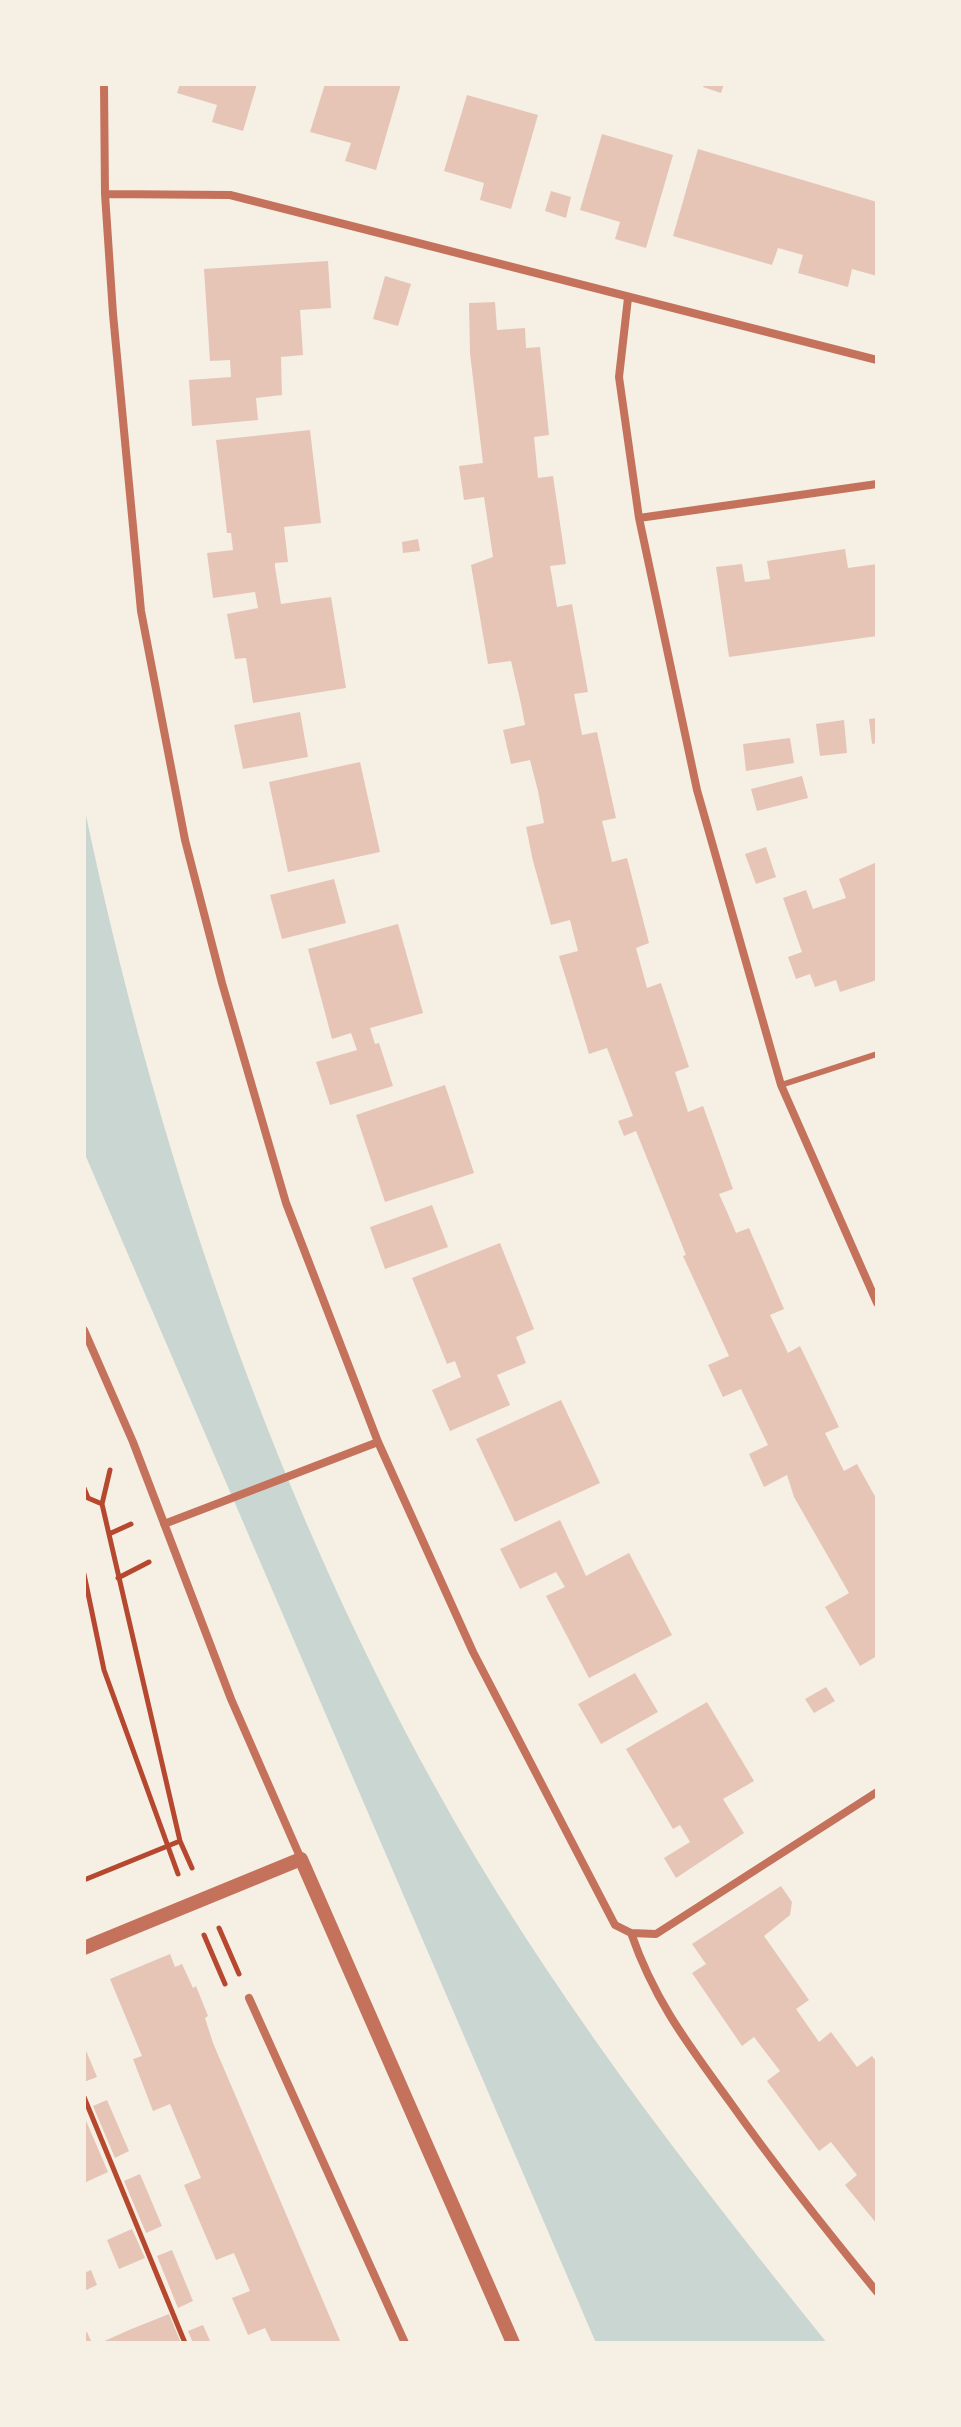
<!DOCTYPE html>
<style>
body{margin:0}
#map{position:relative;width:961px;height:2427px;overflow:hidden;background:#f6efe4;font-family:Roboto,sans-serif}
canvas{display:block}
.frame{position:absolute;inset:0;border:86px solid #f6efe4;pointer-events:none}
</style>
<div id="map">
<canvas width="961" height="2427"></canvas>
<div class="frame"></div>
</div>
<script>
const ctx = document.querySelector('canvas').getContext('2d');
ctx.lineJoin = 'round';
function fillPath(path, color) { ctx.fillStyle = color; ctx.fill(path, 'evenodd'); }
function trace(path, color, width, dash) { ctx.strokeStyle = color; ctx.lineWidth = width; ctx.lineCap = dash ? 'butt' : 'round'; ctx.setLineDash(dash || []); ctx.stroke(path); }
fillPath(new Path2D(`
 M84 806C155 1145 266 1478 433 1783 543 1984 684 2165 827 2343H596L84 1152Z`), '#c9d6d2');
fillPath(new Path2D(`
 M180 84H257L243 131 212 122 217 105 177 93Z
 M325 84H401L376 170 345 161 351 143 310 132Z
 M704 84H724L721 93 703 87Z
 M467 95 538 115 511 209 480 200 484 183 444 171Z
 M602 134 673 155 646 248 615 239 620 222 580 210Z
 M698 149 877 202V276L852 269 848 287 798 273 803 255 778 248 772 265 673 236Z
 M551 191 571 197 566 218 545 211Z
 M328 261 331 308 300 310 303 355 281 357 282 395 256 398 258 420 192 426 189 380 231 377 230 360 210 361 204 269Z
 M385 276 411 284 398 326 373 319Z
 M495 302 497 330 525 328 526 348 540 347 549 435 534 437 536 457 538 478 553 476 566 564 550 566 557 607 572 604 588 692 574 694 582 735 597 732 616 818 602 821 612 862 627 858 649 943 636 948 647 988 661 983 689 1067 675 1072 688 1112 703 1106 733 1189 719 1194 728 1214 736 1233 749 1228 784 1309 770 1315 788 1353 800 1346 839 1427 825 1433 844 1471 857 1464 877 1500V1656L860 1666 825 1607 849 1593 794 1497 787 1475 764 1487 749 1454 768 1445 741 1389 723 1397 708 1365 729 1356 683 1256 686 1255 636 1131 624 1136 618 1121 633 1116 607 1048 589 1054 559 956 578 951 570 920 551 925 533 861 526 827 544 823 538 791 530 760 511 764 503 730 525 725 521 704 511 661 488 664 471 565 493 557 484 497 464 500 459 466 483 463 470 353 469 303Z
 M310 430 321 523 284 527 288 562 275 563V567L281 604 331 597 346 688 253 703 246 658 235 659 227 614 258 608 255 592 213 598 207 553 233 550 231 533H227L216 440Z
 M418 539 420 551 403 553 402 542Z
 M845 549 848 568 877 564V636L729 657 716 567 742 564 745 582 770 579 767 561Z
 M300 712 308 757 243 769 234 725Z
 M877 718V743L872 744 869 719Z
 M844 720 847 753 820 756 816 724Z
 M790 738 794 763 746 771 743 744Z
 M360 762 380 852 288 872 269 782Z
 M802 776 808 798 757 811 751 789Z
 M766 847 776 877 756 884 745 854Z
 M877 862V980L840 992 836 980 815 987 810 974 796 979 788 957 802 952 783 898 806 890 813 909 846 898 839 879Z
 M334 879 346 923 282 939 270 895Z
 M398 924 423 1013 370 1028 375 1044 379 1043 393 1086 330 1105 316 1062 357 1050 351 1033 332 1039 308 949Z
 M445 1085 474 1173 385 1202 356 1115Z
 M432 1205 448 1247 385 1269 370 1227Z
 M500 1243 534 1329 516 1337 526 1363 497 1375 510 1405 450 1431 432 1390 461 1377 455 1361 447 1364 412 1278Z
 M561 1400 600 1483 515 1522 476 1439Z
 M560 1520 586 1576 629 1553 672 1635 589 1678 546 1596 565 1587 556 1572 520 1589 500 1549Z
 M635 1673 658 1712 601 1744 578 1704Z
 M826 1687 835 1701 814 1713 805 1699Z
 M707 1702 754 1781 723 1799 744 1833 676 1878 664 1858 690 1842 680 1825 673 1829 626 1749Z
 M781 1886 792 1902 790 1915 764 1936 809 2000 796 2009 819 2042 831 2032 857 2067 872 2056 877 2062V2224L845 2185 857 2175 831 2142 819 2151 767 2081 780 2071 754 2037 742 2046 692 1973 706 1964 692 1944Z
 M170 1954 175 1967 182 1964 193 1988 196 1986 208 2016 205 2018 213 2043 341 2343H272L265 2328 248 2335 232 2298 250 2291 234 2253 216 2260 184 2185 201 2178 170 2104 153 2111 133 2059 142 2056 110 1979Z
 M84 2046 97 2077 84 2082Z
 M107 2100 129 2151 115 2158 93 2106Z
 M84 2116 108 2172 84 2183Z
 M140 2174 162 2226 146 2233 124 2181Z
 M132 2229 145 2258 119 2269 107 2240Z
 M172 2250 193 2301 178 2308 157 2256Z
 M91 2270 97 2285 84 2291V2273Z
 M169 2314 181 2343H100L129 2330Z
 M203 2325 211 2343H193L188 2331Z
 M87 2332 92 2343H84V2333Z`), '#e6c5b7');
trace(new Path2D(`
 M110 1470 102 1504 180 1841 192 1868
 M84 1488 88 1498 102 1504
 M109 1534 131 1524
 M84 1574 104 1670 178 1874
 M118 1578 149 1562
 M84 1880 180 1841
 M219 1928 239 1974
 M204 1935 225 1984
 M84 2097 185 2343`), '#b5482f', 5);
trace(new Path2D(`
 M781 1085 877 1054`), '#c5725c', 6);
trace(new Path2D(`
 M104 84 105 194 113 314 141 611 185 840 222 983 286 1203 378 1442 473 1652 615 1925 631 1933 656 1934 877 1792
 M105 194 230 195 877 360
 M628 298 619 377 639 518 697 790 781 1085 877 1303
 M639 518 877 484
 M84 1330 133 1442 231 1699 301 1859
 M164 1524 378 1442
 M631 1933C655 2002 688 2044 730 2102 776 2167 826 2230 877 2292
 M249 1998 405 2343`), '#c5725c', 8);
trace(new Path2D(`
 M84 1948 301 1859 513 2343`), '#c5725c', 14);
</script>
